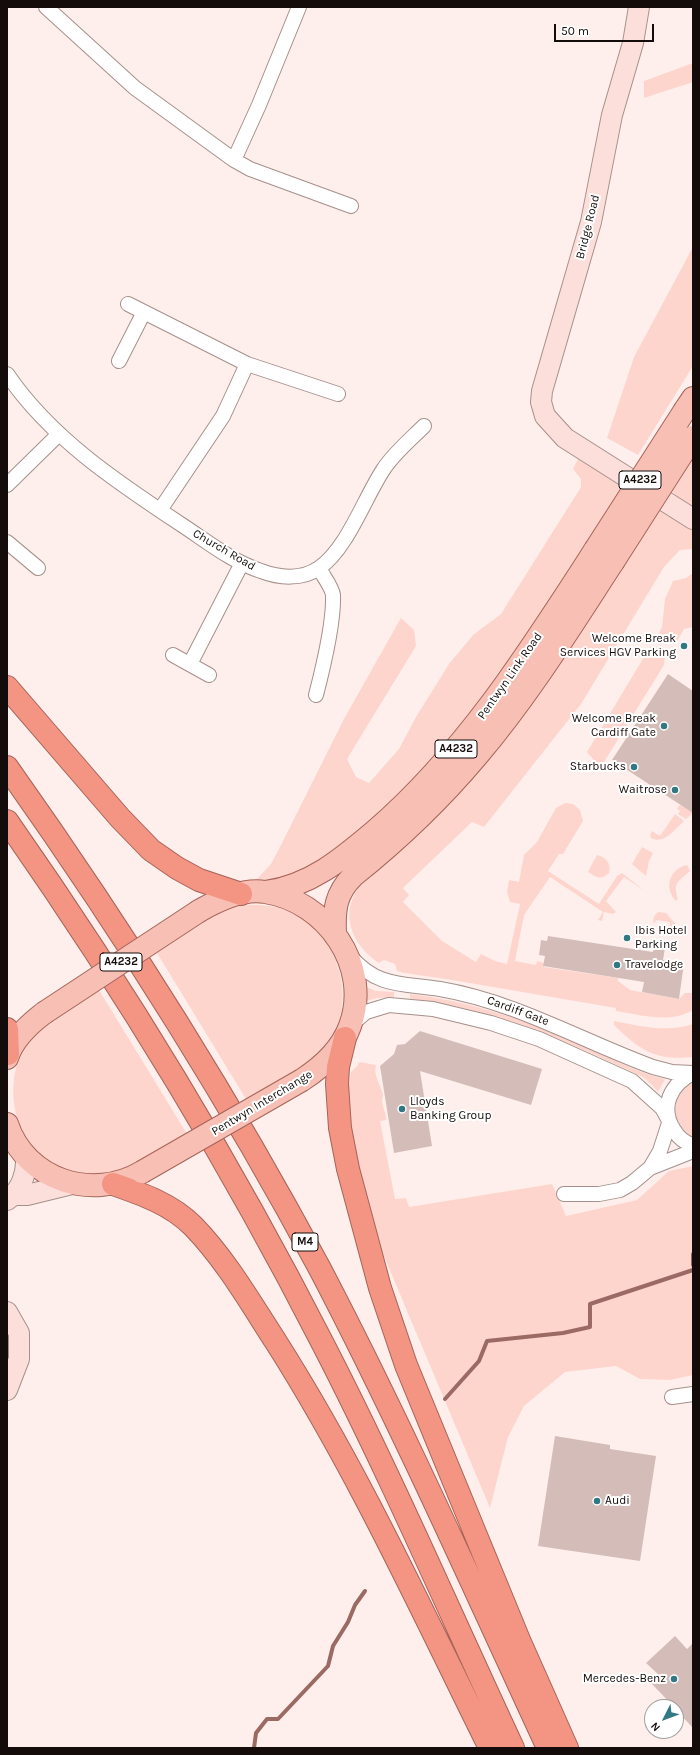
<!DOCTYPE html>
<style>
body{margin:0}
#map{position:relative;width:700px;height:1755px;overflow:hidden;background:#feefec;font-family:Karla,sans-serif}
canvas{display:block}
.frame{position:absolute;inset:0;border:8px solid #130c0a;pointer-events:none}
.north{position:absolute;left:644px;top:1699px;width:40px;height:40px;box-sizing:border-box;background:#fff;border:1px solid #a19e9d;border-radius:50%;rotate:228deg;font-size:11px;font-weight:700;line-height:16px;text-align:center;color:#130c0a}
.north::after{content:'';display:block;margin:auto;width:14px;height:18px;background:#317884;clip-path:polygon(50% 0,100% 100%,50% 72%,0 100%)}
.scale{position:absolute;left:554px;top:24px;width:100px;height:18px;box-sizing:border-box;border:2px solid #130c0a;border-top:0;padding-left:5px;font-size:12px;line-height:14px;white-space:nowrap;color:#130c0a;-webkit-text-stroke:3px #fff;paint-order:stroke}
</style>
<div id="map">
<canvas width="700" height="1755"></canvas>
<div class="frame"></div>
<div class="north">N</div>
<div class="scale">50 m</div>
</div>
<script>
const ctx = document.querySelector('canvas').getContext('2d');
ctx.lineJoin = 'round';
function fillPath(path, color) { ctx.fillStyle = color; ctx.fill(path, 'evenodd'); }
function trace(path, color, width, dash) { ctx.strokeStyle = color; ctx.lineWidth = width; ctx.lineCap = dash ? 'butt' : 'round'; ctx.setLineDash(dash || []); ctx.stroke(path); }
function label(font, color, halo, rows, align = 'center') {
  ctx.font = font + ' Karla,sans-serif'; ctx.lineWidth = 4; ctx.setLineDash([]); ctx.textBaseline = 'middle'; ctx.strokeStyle = halo; ctx.fillStyle = color; for (const [text, x, y, turn = 0] of rows) {
    ctx.save(); ctx.translate(x, y); ctx.rotate((+turn || 0) * Math.PI / 180); ctx.textAlign = isNaN(turn) ? turn : align; if (halo) ctx.strokeText(text, 0, 0); ctx.fillText(text, 0, 0); ctx.restore();
  }
}
fillPath(new Path2D(`
 M693 63V82L644 98V81Z
 M693 247V366L638 455 607 438 634 357Z
 M579 457 625 485 570 567 520 649 429 767 356 838 302 873 276 880H256L271 864 279 849 345 717 401 618 414 630 416 646 347 759 356 777 369 783 399 749 416 717 449 664 473 635 501 614 581 487V479L573 469Z
 M693 457V510L672 492Z
 M660 507 693 529V549L680 550 664 567 581 704 484 827 472 822 403 888 409 895 403 902 442 941 476 962 481 954 495 961 507 964 520 904 510 902 507 892 509 880 519 882 524 855 537 842 556 808 565 803 573 804 580 810 583 821 563 854H559L548 871 599 904 617 876 622 873 645 891 624 877 606 901 616 912 613 914 604 912 602 921 598 920 603 912 550 877 524 915 515 961 536 965 537 961 544 963V967L618 978V981L630 990 679 999 685 993H693V1010C670 1024 641 1015 616 1011V1008L452 980 404 973 397 971 395 964 384 960 379 963C352 945 339 915 359 887L356 884Z
 M693 573V627L684 629 676 643 659 633 662 627 665 599 673 581 686 578Z
 M650 647 665 656 664 665 604 762C596 765 592 758 587 752Z
 M680 805 693 811V813L686 819 678 814 680 811 677 809Z
 M675 814 684 821C675 829 664 845 651 838L650 835 652 831 660 836Z
 M642 847 653 853 649 861 646 876 632 864Z
 M597 855C606 857 612 864 609 873 601 881 596 877 588 872Z
 M687 865 690 871C680 881 672 881 678 899L676 901C663 888 670 868 687 865Z
 M244 905C262 904 279 906 295 914 338 937 356 995 332 1038 324 1052 310 1062 298 1072L296 1070 246 1099 157 953 205 921 204 919 232 907Z
 M658 912 666 913 683 933 669 931 670 922 656 920 655 923 653 922 654 916Z
 M366 987 376 991 394 992V997L377 998 366 1001Z
 M99 990 187 1134C166 1145 142 1163 121 1172 112 1175 97 1176 88 1176 81 1176 73 1172 67 1170 13 1154 0 1085 27 1041 38 1026 82 1001 99 990Z
 M410 994C467 1001 520 1018 572 1040 602 1053 633 1072 665 1079L658 1092 651 1084 643 1077C568 1042 493 1008 410 999Z
 M614 1021C640 1026 667 1033 693 1024V1057C656 1061 639 1050 614 1025Z
 M359 1062 376 1065C373 1076 381 1085 383 1095 383 1097 382 1099 382 1101 383 1108 386 1113 386 1120L380 1121 395 1199 406 1198 409 1207 552 1184 566 1216 637 1200 669 1171 693 1166V1375L670 1380 640 1379 616 1366 565 1372 524 1406 508 1437 490 1508 373 1230 356 1160 345 1088 349 1087 351 1072 358 1065Z
 M693 1080V1138C665 1127 671 1094 693 1080Z`), '#fed5cd');
trace(new Path2D(`
 M693 1254V1265
 M445 1399 479 1361 487 1341 563 1333 590 1327V1304L693 1270
 M254 1748 256 1733 267 1719H278L328 1666 333 1646 348 1622 355 1605 365 1591`), '#9b6a62', 4);
fillPath(new Path2D(`
 M668 674 693 691V813L612 760Z
 M548 936 653 952 655 940 666 942 663 960 684 963 679 999 642 992 644 982 543 966 545 956 539 955 541 940 547 941Z
 M420 1031 542 1069 531 1105 420 1071 432 1146 394 1153 380 1066 394 1054 397 1045 405 1044Z
 M555 1436 610 1445V1449L656 1456 640 1561 538 1546Z
 M675 1636 687 1649 693 1643V1728L676 1710V1707H674L651 1683 659 1675 646 1663Z`), '#d4bdb8');
const street = new Path2D(`
 M46 7 135 88 234 160 250 169 351 206
 M234 160 259 105 299 7
 M128 304 247 364 223 416 160 510
 M119 361 144 312
 M247 364 338 394
 M7 374C51 439 120 484 185 527 209 543 233 562 261 571 279 578 302 580 319 568 347 549 364 499 383 470 393 454 410 440 424 426
 M7 485 59 434
 M7 542 38 568
 M173 655 209 675
 M190 664 242 563
 M316 695C323 668 334 622 333 595 332 587 323 576 319 568
 M350 956C378 988 402 983 440 989 516 1002 582 1041 653 1067L672 1072 693 1073
 M351 1025 366 1012 389 1005 433 1009 491 1023 539 1039 632 1081 662 1108 668 1119
 M693 1073C671 1084 659 1107 674 1130 678 1137 685 1143 693 1145
 M650 1168 660 1151 669 1123
 M564 1194H599L620 1190 632 1183 650 1168 693 1151
 M672 1397 693 1394`);
const secondary = new Path2D(`
 M639 7 633 43 612 115 591 222 542 391 541 402 545 416 565 438 693 519
 M15 1195H27L72 1184
 M7 1200C21 1191 27 1173 26 1157
 M7 1312 19 1333V1359L7 1390`);
const primary = new Path2D(`
 M685 410 693 398
 M266 892C310 886 342 859 375 831 466 752 530 651 595 550
 M199 911C218 900 243 888 265 892 326 901 372 966 350 1026 342 1048 322 1067 302 1080
 M335 934C334 910 335 894 353 876 398 840 440 800 477 756 528 696 570 628 613 562
 M7 1058C13 1039 28 1025 44 1013
 M7 1124C26 1181 93 1201 142 1172`);
const highway = new Path2D(`
 M7 687 120 818 151 850 177 868 199 880 241 894
 M7 767C121 928 227 1095 320 1269 402 1426 474 1588 548 1748
 M7 821C124 988 230 1162 323 1344 391 1476 450 1613 513 1748
 M7 1029 8 1054
 M345 1038 338 1067 337 1084 340 1128 348 1169 380 1288 406 1365 519 1640 567 1748
 M113 1184C142 1194 171 1204 193 1226 226 1260 250 1302 276 1342 358 1471 422 1611 490 1748`);
trace(street, '#a6908b', 16);
trace(secondary, '#a6908b', 22);
trace(primary, '#a56459', 24);
trace(highway, '#a56459', 24);
trace(street, '#fff', 14);
trace(secondary, '#fcdfda', 20);
trace(primary, '#f8bfb5', 22);
trace(highway, '#f49483', 22);
const primaryBridge = new Path2D(`
 M595 550 685 410
 M613 562 693 437
 M44 1013 199 911
 M142 1172 302 1080`);
trace(primaryBridge, '#a56459', 24, []);
trace(primaryBridge, '#f8bfb5', 22);
for (const [x, y, r, color] of [
 [684,646,4,"#317884"],
 [664,726,4,"#317884"],
 [634,767,4,"#317884"],
 [675,790,4,"#317884"],
 [627,938,4,"#317884"],
 [617,965,4,"#317884"],
 [402,1109,4,"#317884"],
 [597,1501,4,"#317884"],
 [674,1679,4,"#317884"]
]) { const dot = new Path2D(); dot.arc(x, y, r, 0, 2 * Math.PI); ctx.fillStyle = color; ctx.fill(dot); trace(dot, '#fff', 1.5); }
for (const [x, y, w] of [
 [640,480,42],
 [456,749,42],
 [121,962,42],
 [305,1242,26]
]) { const box = new Path2D(); box.roundRect(x - w / 2, y - 9, w, 18, 3); ctx.fillStyle = '#fff'; ctx.fill(box); trace(box, '#130c0a', 1); }
label('bold 11px', '#130c0a', null, [
 ["A4232",640,480],
 ["A4232",456,749],
 ["A4232",121,962],
 ["M4",305,1242]
]);
label('12px', '#130c0a', '#fff', [
 ["Bridge Road",588,227,-76],
 ["Church Road",224,550,30],
 ["Pentwyn Link Road",510,676,-55],
 ["Cardiff Gate",518,1011,20],
 ["Pentwyn Interchange",262,1103,-31]
]);
label('12px', '#130c0a', '#fff', [
 ["Welcome Break",676,639],
 ["Services HGV Parking",676,653],
 ["Welcome Break",656,719],
 ["Cardiff Gate",656,733],
 ["Starbucks",626,767],
 ["Waitrose",667,790],
 ["Ibis Hotel",635,931,"left"],
 ["Parking",635,945,"left"],
 ["Travelodge",625,965,"left"],
 ["Lloyds",410,1102,"left"],
 ["Banking Group",410,1116,"left"],
 ["Audi",605,1501,"left"],
 ["Mercedes-Benz",666,1679]
], 'right');
</script>
